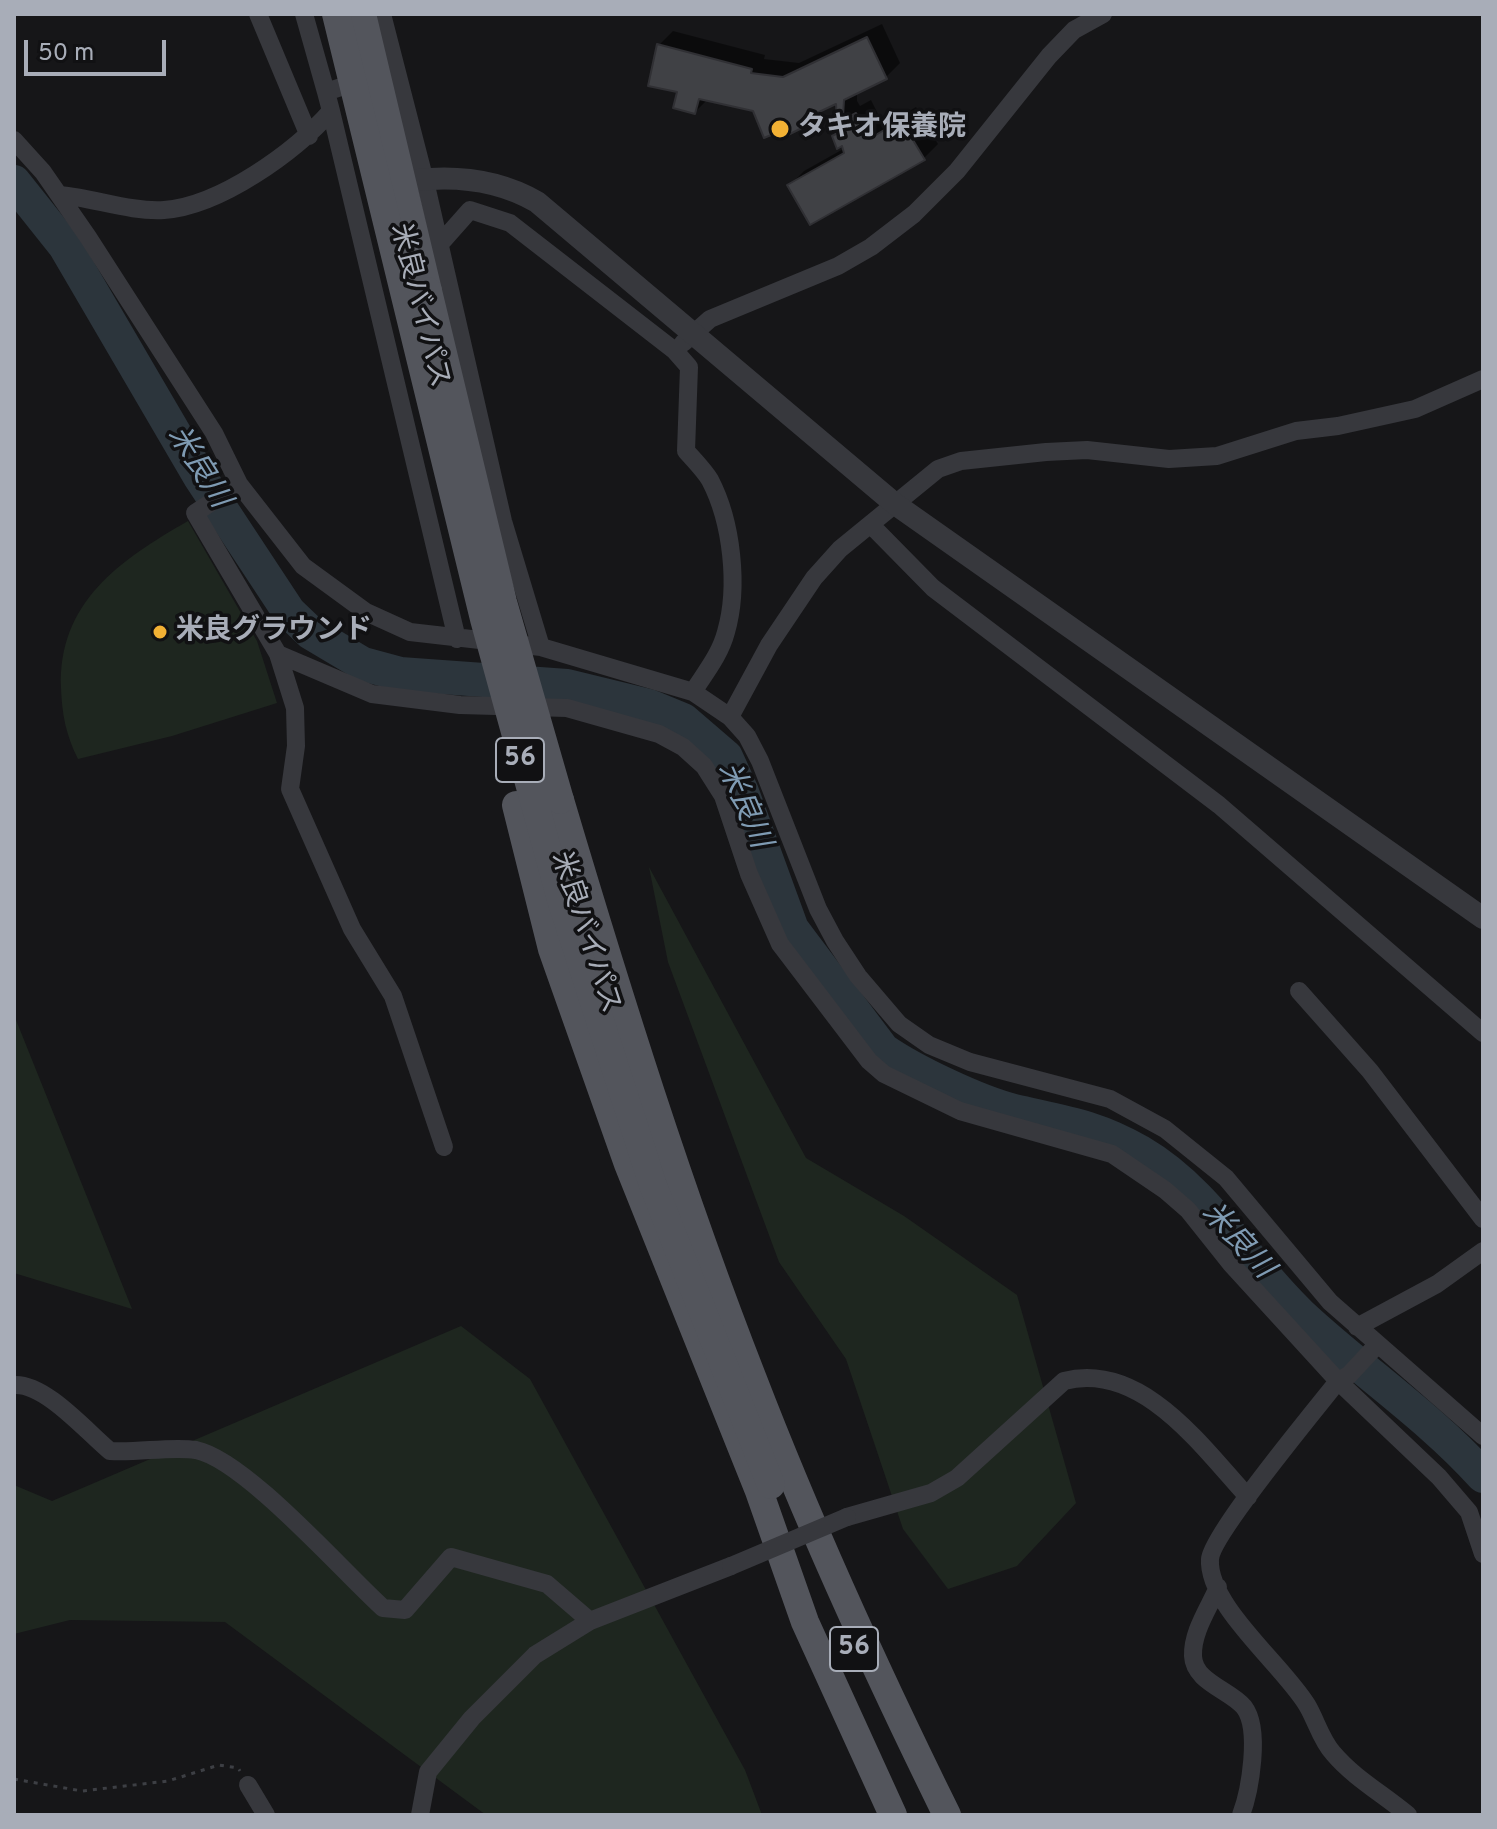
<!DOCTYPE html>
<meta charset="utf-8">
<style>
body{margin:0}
#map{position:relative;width:1497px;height:1829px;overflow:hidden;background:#161618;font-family:Overpass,sans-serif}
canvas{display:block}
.frame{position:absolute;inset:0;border:16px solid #a8adb8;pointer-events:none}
.scale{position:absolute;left:24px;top:40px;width:142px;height:36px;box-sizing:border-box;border:4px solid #a8adb8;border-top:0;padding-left:10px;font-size:24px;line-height:28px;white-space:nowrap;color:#a8adb8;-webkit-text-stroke:6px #111113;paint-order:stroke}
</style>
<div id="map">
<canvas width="1497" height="1829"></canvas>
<div class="frame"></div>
<div class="scale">50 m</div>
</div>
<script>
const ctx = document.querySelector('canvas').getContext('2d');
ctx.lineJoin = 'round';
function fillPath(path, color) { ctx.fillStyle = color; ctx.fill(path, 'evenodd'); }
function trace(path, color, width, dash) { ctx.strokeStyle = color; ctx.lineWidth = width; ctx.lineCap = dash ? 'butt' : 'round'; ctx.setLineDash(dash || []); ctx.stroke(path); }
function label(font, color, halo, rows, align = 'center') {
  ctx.font = font + ' Overpass,"Noto Sans JP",sans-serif'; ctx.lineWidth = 7; ctx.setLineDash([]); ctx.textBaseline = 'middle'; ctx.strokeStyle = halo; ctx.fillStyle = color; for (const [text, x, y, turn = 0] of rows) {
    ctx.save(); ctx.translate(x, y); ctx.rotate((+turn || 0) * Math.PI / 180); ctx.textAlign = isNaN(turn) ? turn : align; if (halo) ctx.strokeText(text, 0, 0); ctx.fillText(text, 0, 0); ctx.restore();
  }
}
fillPath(new Path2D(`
 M188 521 257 641 277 703 172 736 78 759C66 735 62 715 61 688 58 602 120 560 188 521Z
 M649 867 806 1158 904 1216 1017 1295 1076 1503 1017 1566 948 1589 903 1529 846 1359 779 1262 668 962Z
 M14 1015 132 1309 14 1273Z
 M461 1326 530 1379 745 1770 762 1815H486L225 1622 70 1620 14 1634V1485L52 1501Z`), '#1e261f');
fillPath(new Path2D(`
 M882 24 900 63 886 77 857 91V101L860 106 871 100 884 126 916 107 938 144 924 158 789 186 804 171 845 148 838 133V101L819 110 805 124 708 99 695 112 659 45 673 31 765 55 764 59 799 63Z`), '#0007');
trace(new Path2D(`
 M14 182 65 246 200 477 289 612 311 633 363 664 400 674 567 686 649 706 683 720 726 757 742 792 792 929 883 1050C913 1071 978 1102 1014 1111 1062 1122 1096 1126 1140 1152 1207 1191 1246 1263 1301 1315 1360 1370 1429 1416 1483 1476`), '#2c353c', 34);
const building = new Path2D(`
 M867 37 887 79 844 100 843 116 845 119 856 113 869 139 901 120 925 160 810 225 787 185 844 153 842 146 837 149 832 136 836 134 833 125 837 120 836 104 802 120 806 126 782 138 778 132 764 138 753 111 699 99 695 114 673 108 677 92 648 86 657 44 752 69 751 73 783 77Z`);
fillPath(building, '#404145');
trace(building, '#303034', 2);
trace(new Path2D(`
 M14 1779 82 1791 168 1781 219 1765 238 1768 240 1771`), '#3d3f44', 3, [4, 6]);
trace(new Path2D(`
 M258 14 309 136
 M304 14 326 92
 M382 14 425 181 503 521 541 647
 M331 111 457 639
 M14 140 43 172 88 237 214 433 239 484 303 566 366 612 410 632 541 647 693 692 730 717 747 736 760 761 818 909 835 941 858 976 899 1024 929 1045 970 1062 1110 1099 1165 1129 1226 1178 1330 1302 1483 1436
 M60 195C94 198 130 212 164 210 220 206 295 152 331 111L326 92 344 86
 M439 245 470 210 510 223 675 351 689 367 686 451C694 460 704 470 710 480 732 522 739 587 726 632 720 655 705 673 693 692
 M683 343 710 319 838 266 871 247 914 214 957 171 1049 56 1074 30 1103 14
 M239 484 195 513 278 654 295 708 296 746 290 789 352 929 393 996 444 1147
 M871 525 933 588 1219 805 1483 1033
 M278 654 372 694 460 705 567 708 659 734 683 747 704 766 723 796 749 874 780 944 869 1061 884 1074 960 1111 1112 1154 1165 1190 1188 1210 1231 1264 1338 1381 1439 1477 1469 1512 1483 1554
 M730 717 769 645 814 578 840 549 938 469 961 461 1046 452 1087 450 1169 459 1217 456 1296 431 1338 426 1415 409 1483 379
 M1299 991 1370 1071 1483 1219
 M1357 1327 1437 1284 1483 1251
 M1376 1346 1349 1375 1338 1381C1316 1409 1212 1534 1210 1559 1207 1605 1283 1665 1307 1705 1316 1720 1321 1740 1333 1753 1354 1778 1383 1794 1408 1815
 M14 1385C45 1383 86 1431 110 1451 137 1453 172 1446 196 1450 245 1460 342 1571 383 1608L405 1610 451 1557 547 1584 590 1621 731 1566
 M847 1517 931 1493 957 1478 1064 1381C1142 1361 1202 1447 1248 1497
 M1218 1587C1209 1608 1192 1632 1193 1656 1194 1682 1230 1690 1244 1707 1261 1729 1250 1791 1241 1815
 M248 1785 266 1815
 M420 1815 428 1772 472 1718 535 1655 590 1621`), '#37383d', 18);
trace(new Path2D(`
 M386 185C438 174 492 176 537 202L895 504 1483 918`), '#37383d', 22);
trace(new Path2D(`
 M362 14 428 291
 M560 800C618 995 679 1190 753 1379 810 1527 877 1673 947 1815
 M516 805 552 949 628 1164 759 1491 805 1622 893 1815`), '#53555c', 28);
trace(new Path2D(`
 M731 1566 847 1517`), '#37383d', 18);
trace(new Path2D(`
 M336 14 484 619 562 903 653 1185 771 1485
 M428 291 503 602 560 800`), '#53555c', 28);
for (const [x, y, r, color] of [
 [780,129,10,"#f2b134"],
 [160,632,8,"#f2b134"]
]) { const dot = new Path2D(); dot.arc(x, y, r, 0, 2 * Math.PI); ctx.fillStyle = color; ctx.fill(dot); trace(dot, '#111113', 3); }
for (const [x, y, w] of [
 [520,760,48],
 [854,1649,48]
]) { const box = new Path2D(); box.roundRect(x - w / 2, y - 22, w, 44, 6); ctx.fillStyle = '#111113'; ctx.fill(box); trace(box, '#a8adb8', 2); }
label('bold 26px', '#a8adb8', null, [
 ["56",520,760],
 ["56",854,1649]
]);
label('bold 28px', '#a8adb8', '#111113', [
 ["タキオ保養院",798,129],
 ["米良グラウンド",176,632]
], 'left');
label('28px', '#a8adb8', '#111113', [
 ["米良バイパス",418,306,76],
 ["米良バイパス",584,933,72]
]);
label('italic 30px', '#7f9bb3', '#111113', [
 ["米良川",197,468,58],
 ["米良川",742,806,67],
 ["米良川",1236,1242,48]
]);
</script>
